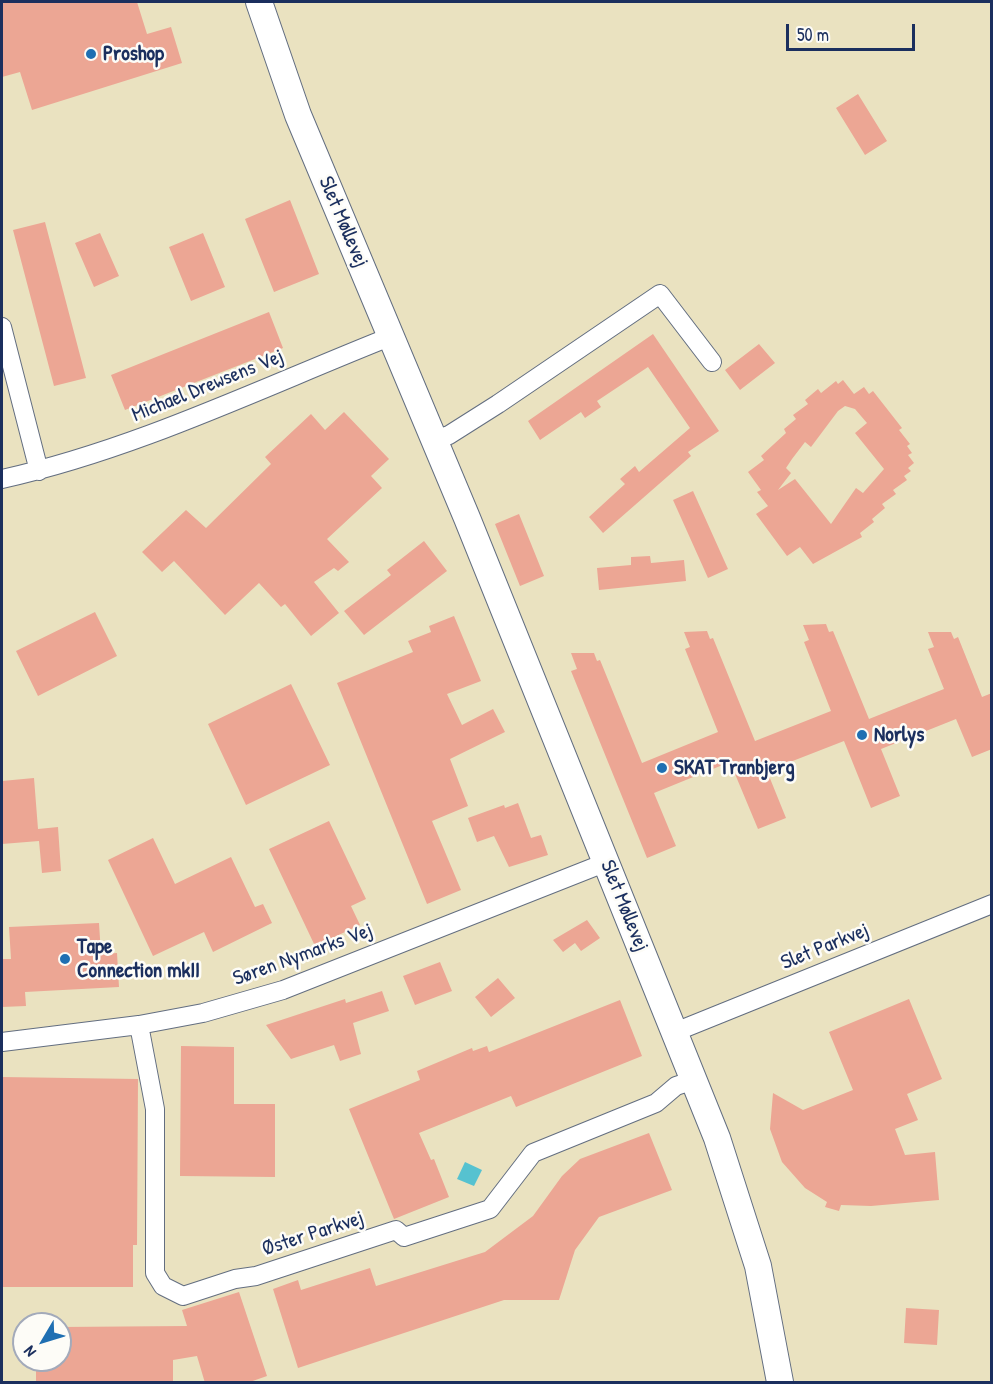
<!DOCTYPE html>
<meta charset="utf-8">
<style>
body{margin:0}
#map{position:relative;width:993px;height:1384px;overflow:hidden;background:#eae2c0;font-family:"Patrick Hand",sans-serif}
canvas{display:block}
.frame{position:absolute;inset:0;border:3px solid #1b2f5e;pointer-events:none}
.north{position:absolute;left:12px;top:1312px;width:60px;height:60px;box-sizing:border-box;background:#fdfcf7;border:2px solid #a3aaba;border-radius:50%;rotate:232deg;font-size:16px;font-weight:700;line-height:24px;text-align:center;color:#1b2f5e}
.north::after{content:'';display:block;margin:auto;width:21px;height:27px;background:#1f6fb2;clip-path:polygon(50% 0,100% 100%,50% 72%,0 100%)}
.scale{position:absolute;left:786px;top:24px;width:129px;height:27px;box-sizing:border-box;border:3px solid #1b2f5e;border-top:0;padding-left:8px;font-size:18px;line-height:21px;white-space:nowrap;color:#1b2f5e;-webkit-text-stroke:4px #fdfcf7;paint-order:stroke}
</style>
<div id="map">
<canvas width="993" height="1384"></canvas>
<div class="frame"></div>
<div class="north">N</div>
<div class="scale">50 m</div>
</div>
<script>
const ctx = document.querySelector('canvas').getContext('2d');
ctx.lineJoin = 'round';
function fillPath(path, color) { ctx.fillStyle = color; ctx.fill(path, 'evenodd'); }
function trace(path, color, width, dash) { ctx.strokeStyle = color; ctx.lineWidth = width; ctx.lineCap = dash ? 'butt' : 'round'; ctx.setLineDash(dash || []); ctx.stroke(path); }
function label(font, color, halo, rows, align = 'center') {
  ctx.font = font + ' "Patrick Hand",sans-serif'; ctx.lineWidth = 5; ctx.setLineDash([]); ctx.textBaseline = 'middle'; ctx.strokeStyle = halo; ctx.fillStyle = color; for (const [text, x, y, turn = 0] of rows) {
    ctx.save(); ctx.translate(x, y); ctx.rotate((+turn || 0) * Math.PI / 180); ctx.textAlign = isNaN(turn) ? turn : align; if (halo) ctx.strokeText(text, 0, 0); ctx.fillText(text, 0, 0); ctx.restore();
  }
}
fillPath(new Path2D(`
 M465 1162 482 1170 474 1186 457 1179Z`), '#56c2d0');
fillPath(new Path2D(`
 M2 2H137L147 34 171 27 182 63 32 110 20 72 2 77Z
 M858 94 887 141 865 155 836 108Z
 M290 200 319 274 274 292 245 219Z
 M45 222 86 378 54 386 13 230Z
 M100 233 119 276 94 287 75 243Z
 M203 233 225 287 191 301 169 247Z
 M269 312 283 348 125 410 111 375Z
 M653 334 719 431 688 452 691 456 603 533 589 517 625 484 620 479 635 466 639 472 690 428 648 367 597 401 601 407 585 418 581 412 540 440 528 421Z
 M759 344 775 363 740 390 725 370Z
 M843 380 854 394 864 387 869 394 873 391 902 428 899 430 910 444 907 446 912 453 908 455 914 463 908 468 911 471 904 476 907 480 893 490 896 494 882 504 885 508 872 519 874 522 860 533 862 537 813 564 800 547 787 556 756 514 768 506 757 492 761 490 748 472 764 460 761 456 786 433 784 429 796 419 793 415 808 404 805 400 818 389 821 393 836 381 838 384ZM845 406 855 409 867 423 855 433 884 469 863 493 856 488 831 524 795 479 778 490 791 473 786 468 792 459 805 442 811 447 838 411Z
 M344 412 389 459 371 476 382 488 327 539 349 562 338 571 334 568 314 582 339 613 311 636 285 604 281 607 259 583 225 615 174 561 162 572 142 552 186 510 206 528 271 464 265 457 311 414 325 430Z
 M693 491 728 569 708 578 673 500Z
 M519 514 544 576 520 586 495 524Z
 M424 541 447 571 364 635 344 611 391 575 387 570Z
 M650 556 651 563 684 560 686 581 599 590 597 568 631 565V557Z
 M95 612 117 656 38 696 16 651Z
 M454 616 481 681 447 694 462 725 493 709 505 732 450 759 468 806 432 821 461 890 427 904 337 683 413 652 408 641 431 632 429 626Z
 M826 624 829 632 833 631 869 719 944 689 928 649 934 647 928 632H951L954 639 958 637 982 697 992 693V749L972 757 956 719 881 749 900 796 871 808 844 741 767 771 786 818 758 829 730 762 654 793 676 846 647 858 571 671 577 669 571 653H594L597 661 600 660 642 763 718 732 685 649 690 647 684 632 707 631 710 639 713 638 755 741 831 711 804 642 809 640 803 625Z
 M291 684 330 765 246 805 208 724Z
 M34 778 38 829 58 827 61 871 42 873 39 841 2 844V781Z
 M518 803 531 838 541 835 548 855 509 867 494 836 477 842 468 818 504 805 505 808Z
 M329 821 366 899 351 906 360 925 315 946 269 849Z
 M153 838 175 884 231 857 255 907 263 904 272 923 213 952 204 932 153 956 108 860Z
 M587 920 600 938 581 951 575 943 563 952 553 940Z
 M99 923 101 954 117 953 119 987 25 992 26 1006 2 1007V959H11L9 927Z
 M440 962 452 991 415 1005 403 976Z
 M498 978 515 998 491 1017 475 997Z
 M382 991 389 1011 353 1023 361 1054 340 1061 334 1045 291 1059 266 1025 345 999 346 1003Z
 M909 999 942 1079 907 1094 918 1120 895 1129 905 1155 935 1152 939 1200 871 1206 841 1205 839 1211 825 1207 827 1202 805 1188 782 1162 770 1129 773 1093 803 1110 853 1090 829 1032Z
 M620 1000 642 1056 516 1107 511 1096 419 1133 431 1160 434 1159 449 1197 394 1219 349 1109 420 1080 417 1071 472 1048 473 1051 487 1046 489 1052Z
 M181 1046 234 1047V1104H275V1177L180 1176Z
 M2 1077 138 1079 137 1245H133V1287H2Z
 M649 1133 672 1190 599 1217 575 1250 559 1300H504L298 1368 273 1289 298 1280 301 1290 370 1268 376 1286 485 1252 533 1216 562 1176 580 1159Z
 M239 1292 267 1376 247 1383H205L197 1356 173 1360V1383H36V1360H60V1327L187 1326 182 1310Z
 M906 1308 939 1310 937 1345 904 1343Z`), '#eca694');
const street = new Path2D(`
 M2 327 39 471
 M435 440 449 435 498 404 660 294 712 362
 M2 479C137 449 263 387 392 336
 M139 1025 155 1109V1273L163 1286 183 1296 235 1279 256 1276 396 1230 404 1237 490 1209 533 1153 656 1103 676 1086 694 1080
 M675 1032 992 904
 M2 1042 139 1025 203 1013 283 990 607 862`);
const secondary = new Path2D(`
 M259 2 298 115 467 518 717 1138 758 1266 780 1382`);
trace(street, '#636e80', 20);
trace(secondary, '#636e80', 28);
trace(street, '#fff', 18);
trace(secondary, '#fff', 26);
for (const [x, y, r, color] of [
 [91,54,6,"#1f6fb2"],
 [862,735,6,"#1f6fb2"],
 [662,768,6,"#1f6fb2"],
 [65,959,6,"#1f6fb2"]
]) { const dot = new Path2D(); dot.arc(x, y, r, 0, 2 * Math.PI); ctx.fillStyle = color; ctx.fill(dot); trace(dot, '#fdfcf7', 2); }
label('bold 21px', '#1b2f5e', '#fdfcf7', [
 ["Proshop",103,54],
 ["Norlys",874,735],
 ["SKAT Tranbjerg",674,768],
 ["Tape",77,947],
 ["Connection mkII",77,971]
], 'left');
label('21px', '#1b2f5e', '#fdfcf7', [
 ["Slet Møllevej",343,222,67],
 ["Michael Drewsens Vej",208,386,-22],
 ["Slet Møllevej",624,906,68],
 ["Slet Parkvej",825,947,-22],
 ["Søren Nymarks Vej",303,955,-20],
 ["Øster Parkvej",313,1234,-18]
]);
</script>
